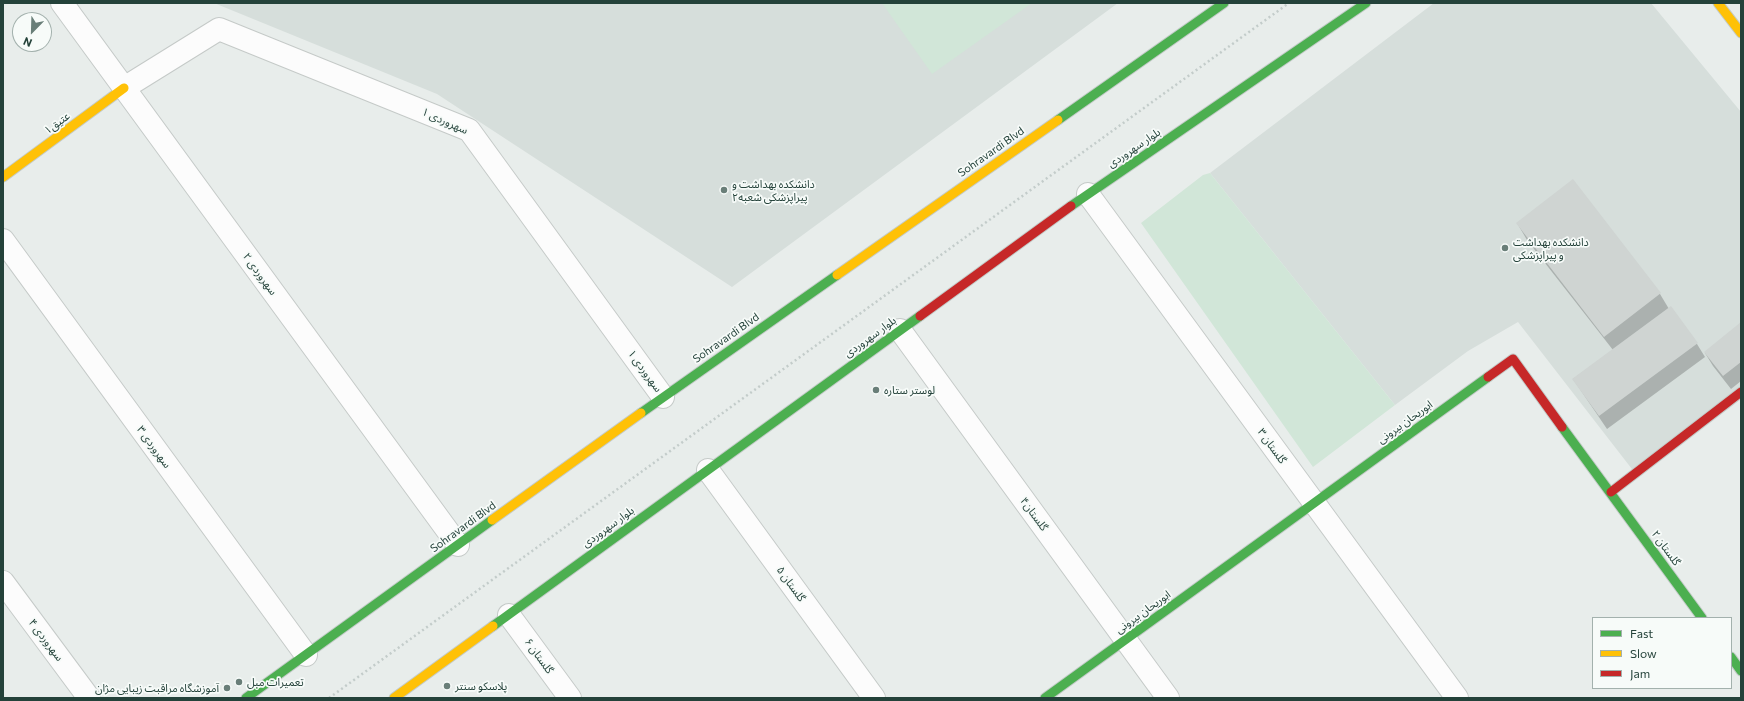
<!DOCTYPE html>
<meta charset="utf-8">
<style>
body{margin:0}
#map{position:relative;width:1744px;height:701px;overflow:hidden;background:#e8edeb;font-family:Commissioner,sans-serif}
canvas{display:block}
.frame{position:absolute;inset:0;border:4px solid #24423a;pointer-events:none}
.legend{position:absolute;left:1592px;top:617px;width:140px;height:72px;box-sizing:border-box;background:#f7fbf9;border:1px solid #a3b1ad;margin:0;padding:5px 7px;list-style:none;font-size:12px;color:#24423a}
.legend li{display:flex;align-items:center;gap:8px;height:20px}
.legend b{width:20px;border:1px solid #a3b1ad}
.north{position:absolute;left:12px;top:12px;width:40px;height:40px;box-sizing:border-box;background:#f7fbf9;border:1px solid #a3b1ad;border-radius:50%;rotate:203deg;font-size:11px;font-weight:700;line-height:16px;text-align:center;color:#24423a}
.north::after{content:'';display:block;margin:auto;width:14px;height:18px;background:#697e78;clip-path:polygon(50% 0,100% 100%,50% 72%,0 100%)}
</style>
<div id="map">
<canvas width="1744" height="701"></canvas>
<div class="frame"></div>
<ul class="legend">
<li><b style="height:5px;background:#4caf50"></b>Fast</li>
<li><b style="height:5px;background:#ffc107"></b>Slow</li>
<li><b style="height:5px;background:#c62828"></b>Jam</li>
</ul>
<div class="north">N</div>
</div>
<script>
const ctx = document.querySelector('canvas').getContext('2d');
ctx.lineJoin = 'round';
function fillPath(path, color) { ctx.fillStyle = color; ctx.fill(path, 'evenodd'); }
function trace(path, color, width, dash) { ctx.strokeStyle = color; ctx.lineWidth = width; ctx.lineCap = dash ? 'butt' : 'round'; ctx.setLineDash(dash || []); ctx.stroke(path); }
function label(font, color, halo, rows, align = 'center') {
  ctx.font = font + ' Commissioner,"Noto Sans Arabic",sans-serif'; ctx.lineWidth = 3.5; ctx.setLineDash([]); ctx.textBaseline = 'middle'; ctx.strokeStyle = halo; ctx.fillStyle = color; for (const [text, x, y, turn = 0] of rows) {
    ctx.save(); ctx.translate(x, y); ctx.rotate((+turn || 0) * Math.PI / 180); ctx.textAlign = isNaN(turn) ? turn : align; if (halo) ctx.strokeText(text, 0, 0); ctx.fillText(text, 0, 0); ctx.restore();
  }
}
fillPath(new Path2D(`
 M214 3H1118L732 287 437 94Z
 M1434 3H1651L1741 112V392L1635 473 1518 322 1468 351 1395 405 1210 173Z`), '#d6dedb');
fillPath(new Path2D(`
 M882 3H1032L932 74Z
 M1210 173 1395 405 1313 467 1141 223 1203 175Z`), '#d1e6d8');
fillPath(new Path2D(`
 M1517 223 1660 294 1669 309 1671 308 1697 344 1705 357 1607 429 1573 379 1613 350 1527 240Z
 M1741 324V381L1731 389 1713 366 1705 353Z`), '#0003');
fillPath(new Path2D(`
 M1573 179 1661 293 1604 337 1516 223Z
 M1671 306 1698 343 1599 416 1572 379Z
 M1741 322V362L1723 376 1704 352Z`), '#cfd4d2');
const street = new Path2D(`
 M62 3 458 545
 M124 88 219 29 469 130 663 397
 M1088 194 1457 698
 M3 240 306 655
 M900 330 1168 698
 M708 470 874 698
 M3 582 89 698
 M509 615 570 698`);
const fast = new Path2D(`
 M1058 120 1224 3
 M1071 206 1366 3
 M641 413 837 275
 M1562 427 1702 618
 M493 626 920 316
 M1731 657 1741 671
 M246 698 492 520
 M1045 698 1488 377`);
const slow = new Path2D(`
 M1718 3 1741 33
 M3 177 124 88
 M837 275 1058 120
 M492 520 641 413
 M394 698 493 626`);
const jam = new Path2D(`
 M920 316 1071 206
 M1488 377 1513 359 1562 427
 M1611 492 1741 392`);
trace(street, '#c5cac8', 24);
trace(fast, '#c3cbc8', 11);
trace(slow, '#c3cbc8', 11);
trace(jam, '#c3cbc8', 11);
trace(new Path2D(`
 M329 698 1289 3`), '#c3ccca', 2.5, [2, 3]);
trace(street, '#fcfcfc', 22);
trace(fast, '#4caf50', 9);
trace(slow, '#ffc107', 9);
trace(jam, '#c62828', 9);
for (const [x, y, r, color] of [
 [724,190,4,"#697e78"],
 [1505,248,4,"#697e78"],
 [876,390,4,"#697e78"],
 [239,682,4,"#697e78"],
 [447,686,4,"#697e78"],
 [227,688,4,"#697e78"]
]) { const dot = new Path2D(); dot.arc(x, y, r, 0, 2 * Math.PI); ctx.fillStyle = color; ctx.fill(dot); trace(dot, '#f7fbf9', 1.5); }
label('11px', '#24423a', '#f7fbf9', [
 ["سهروردی ۱",445,121,24],
 ["عتیق۱",57,123,-36],
 ["بلوار سهروردی",1134,148,-34],
 ["Sohravardi Blvd",991,152,-35],
 ["سهروردی ۲",260,274,54],
 ["بلوار سهروردی",870,337,-36],
 ["Sohravardi Blvd",726,338,-35],
 ["سهروردی ۱",645,371,54],
 ["ابوریحان بیرونی",1405,422,-36],
 ["گلستان ۳",1272,446,54],
 ["سهروردی ۳",154,447,54],
 ["گلستان۴",1034,514,54],
 ["Sohravardi Blvd",463,527,-36],
 ["بلوار سهروردی",608,527,-36],
 ["گلستان ۲",1666,548,54],
 ["گلستان ۵",791,584,54],
 ["ابوریحان بیرونی",1143,612,-36],
 ["سهروردی ۴",46,640,53],
 ["گلستان ۶",539,656,54]
]);
label('11px', '#24423a', '#f7fbf9', [
 ["دانشکده بهداشت و",732,184],
 ["پیراپزشکى شعبه۲",732,197],
 ["دانشکده بهداشت",1513,242],
 ["و پیراپزشکی",1513,255],
 ["لوستر ستاره",884,390],
 ["تعمیرات مبل",247,682],
 ["پلاسکو سنتر",455,686],
 ["آموزشگاه مراقبت زیبایی مژان",219,688,"right"]
], 'left');
</script>
